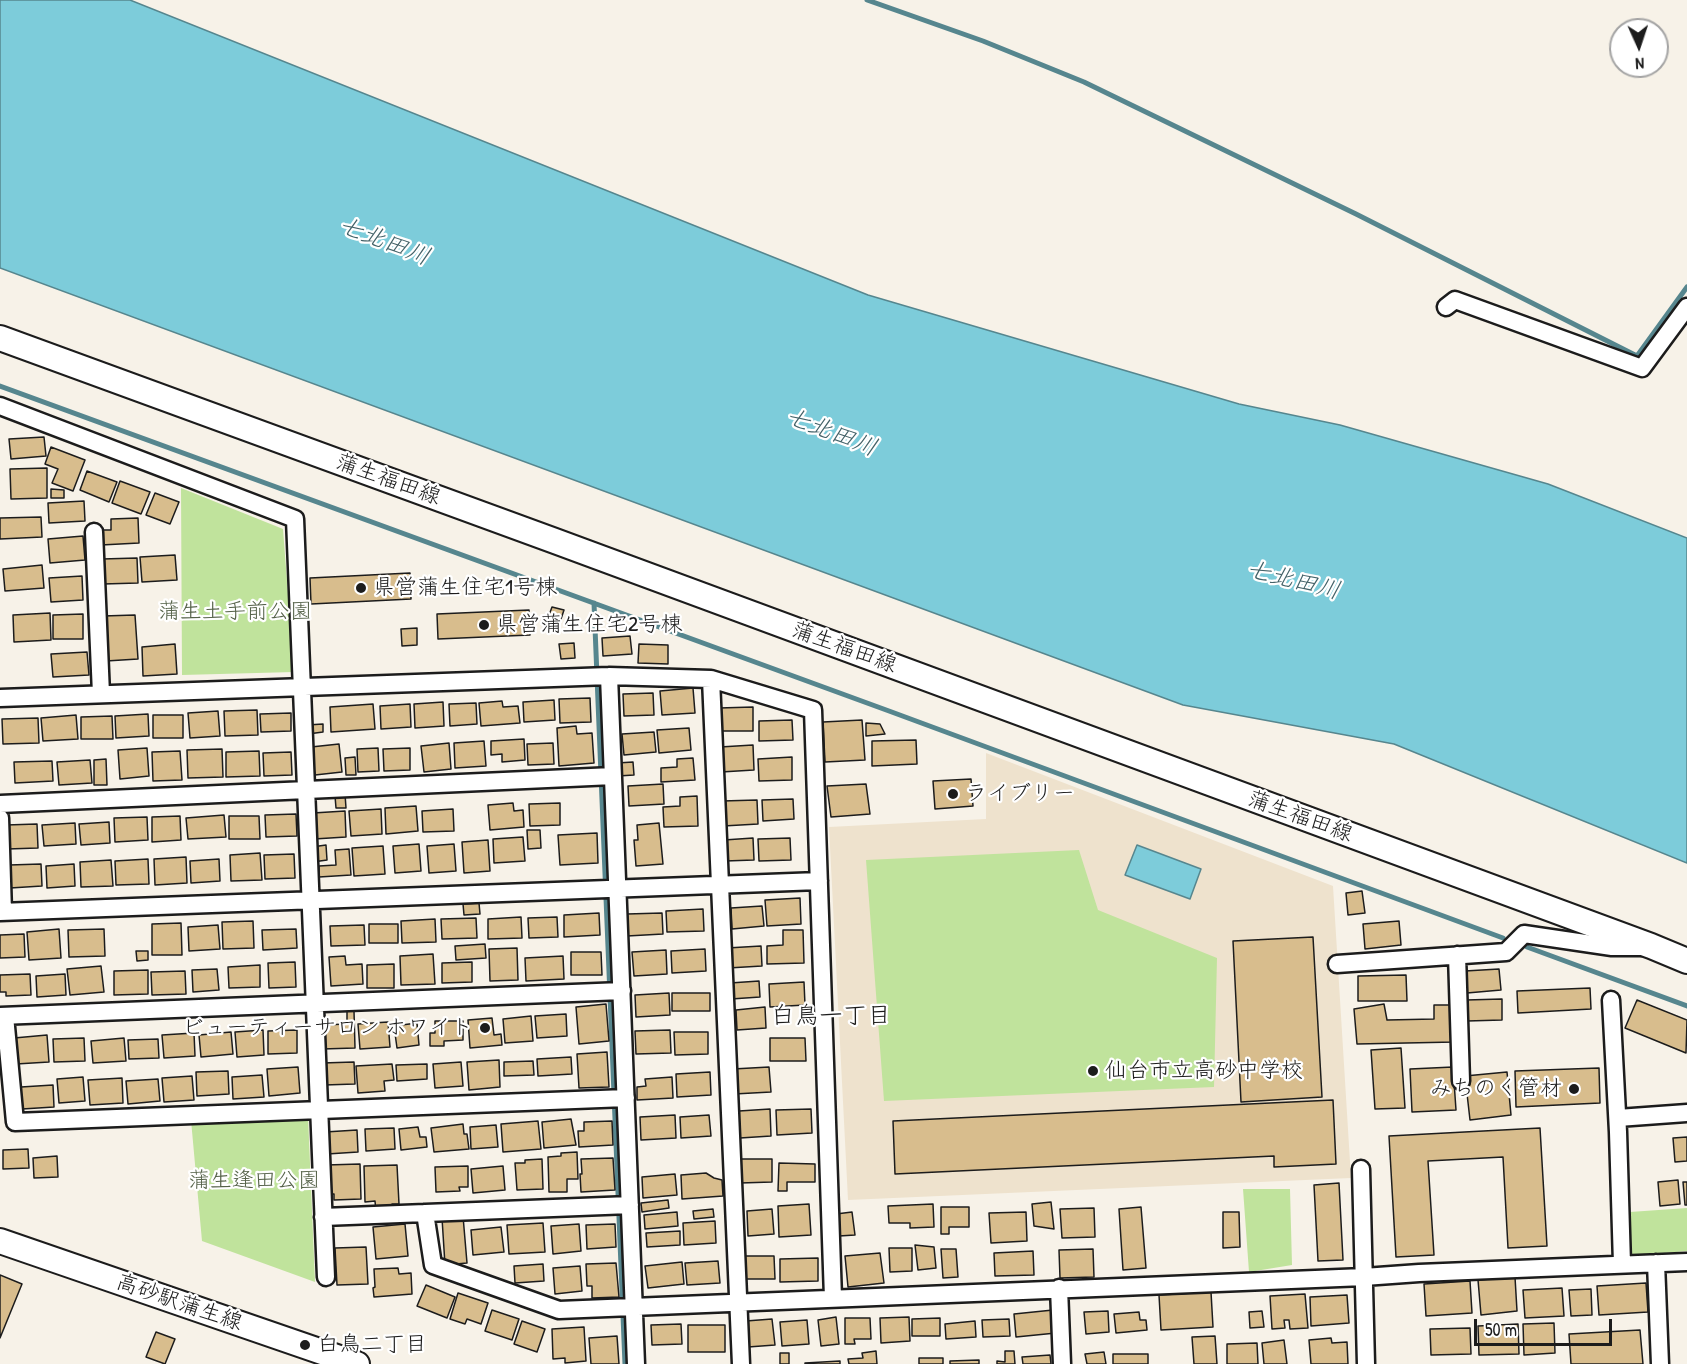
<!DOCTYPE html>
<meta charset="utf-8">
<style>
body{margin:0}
#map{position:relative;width:1687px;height:1364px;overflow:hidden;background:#f7f2e8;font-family:"Patrick Hand",sans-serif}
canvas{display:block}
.north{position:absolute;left:1609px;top:18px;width:60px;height:60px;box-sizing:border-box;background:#fff;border:2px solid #a4a4a4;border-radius:50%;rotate:177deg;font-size:16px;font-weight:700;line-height:24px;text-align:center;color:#1c1c1c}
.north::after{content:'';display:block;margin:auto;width:21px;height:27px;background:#1c1c1c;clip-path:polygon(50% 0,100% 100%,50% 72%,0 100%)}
.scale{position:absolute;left:1474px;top:1319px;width:138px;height:27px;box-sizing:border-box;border:3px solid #1c1c1c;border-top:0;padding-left:8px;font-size:18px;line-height:21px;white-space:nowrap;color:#1c1c1c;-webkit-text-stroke:4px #fff;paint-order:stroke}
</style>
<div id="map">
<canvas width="1687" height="1364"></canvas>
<div class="north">N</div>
<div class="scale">50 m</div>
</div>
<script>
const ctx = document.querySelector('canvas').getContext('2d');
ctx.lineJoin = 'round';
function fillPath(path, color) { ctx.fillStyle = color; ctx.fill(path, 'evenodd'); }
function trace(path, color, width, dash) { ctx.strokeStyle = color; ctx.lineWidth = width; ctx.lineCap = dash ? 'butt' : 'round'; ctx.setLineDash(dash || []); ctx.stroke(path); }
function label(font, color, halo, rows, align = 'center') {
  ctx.font = font + ' "Patrick Hand","Klee One",sans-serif'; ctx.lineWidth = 4.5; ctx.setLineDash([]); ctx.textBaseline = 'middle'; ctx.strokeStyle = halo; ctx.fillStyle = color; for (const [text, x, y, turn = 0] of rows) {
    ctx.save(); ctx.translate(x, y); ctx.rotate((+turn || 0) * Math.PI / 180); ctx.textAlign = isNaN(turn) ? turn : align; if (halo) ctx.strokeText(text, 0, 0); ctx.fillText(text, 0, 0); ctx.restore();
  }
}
fillPath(new Path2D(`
 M986 753 1333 886 1351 1178 848 1200 829 827 986 819Z`), '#eee2cd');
fillPath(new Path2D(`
 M181 488 283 529 294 672 182 675Z
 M1079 850 1098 910 1217 958 1214 1087 884 1101 866 860Z
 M308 1116 315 1282 202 1241 191 1120Z
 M1243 1189H1290L1292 1265 1249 1272Z
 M1687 1208V1251L1631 1256 1630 1212Z`), '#c0e39c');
const water = new Path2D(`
 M0 0H130L868 295 1239 404 1340 425 1548 484 1687 538V863L1394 744 1183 705 0 268Z
 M1137 845 1201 869 1190 899 1125 875Z`);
fillPath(water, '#7dccda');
trace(water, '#56868e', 1.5);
trace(new Path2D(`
 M867 0 983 41 1084 82 1356 214 1637 356 1687 287
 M0 386 889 711 1503 938
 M594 603 625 1364
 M1527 947 1687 1006`), '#56868e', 5);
const building = new Path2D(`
 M44 437 46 456 11 459 9 439Z
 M51 447 85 460 73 491 52 483 58 469 45 464Z
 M47 468V498L11 499 10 469Z
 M87 471 117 482 109 502 80 490Z
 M120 481 150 492 141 514 112 503Z
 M51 489 64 490V498H51Z
 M155 493 179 502 170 524 146 515Z
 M84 501 85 521 49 523 48 503Z
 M41 517 42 537 0 539V518Z
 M138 518 139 543 101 545 100 530H111V519Z
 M83 536 85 560 50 563 48 539Z
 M175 555 177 580 142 582 140 557Z
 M137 558 138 583 103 584 102 559Z
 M42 565 44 588 5 591 3 569Z
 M410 573 411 599 311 604 310 578Z
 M82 576 83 600 51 602 49 578Z
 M552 607 564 610 560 622 548 618Z
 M529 610 530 635 438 639 437 614Z
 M50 613 51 640 14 642 13 615Z
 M83 614V639H53V615Z
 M135 615 138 659 106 661 103 616Z
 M417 628V645L402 646 401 629Z
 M630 636 632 654 603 656 602 638Z
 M574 643 575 658 561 659 559 644Z
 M175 644 177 674 143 676 142 647Z
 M639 644 668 645V664L638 663Z
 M87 652 89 675 53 677 51 654Z
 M693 688 695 713 662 715 660 691Z
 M653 693 654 715 624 716 623 694Z
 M590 698 591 722 560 723 559 699Z
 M554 700 555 720 524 722 523 702Z
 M502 701 503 707 518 706 520 723 481 726 479 703Z
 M443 702 444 726 415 728 414 704Z
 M476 703 477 724 450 726 449 704Z
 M373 704 375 729 331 732 330 707Z
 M410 704 411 727 381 729 380 706Z
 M753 707V731H720L719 708Z
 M257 710 258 735 225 736 224 711Z
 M218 711 220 736 190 738 188 713Z
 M291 713V731L261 732 260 714Z
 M148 714 149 736 116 738 115 716Z
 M76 715 78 739 43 741 41 718Z
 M153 715H183V738H153Z
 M112 716 113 739H81V717Z
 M38 718 39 743 3 744 2 719Z
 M792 720 793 740 759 741V721Z
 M862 720 865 760 825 762 823 722Z
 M866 723 880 724 885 734 866 736Z
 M323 724V732L308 734 307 725Z
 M576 726 577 734 592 733 594 763 559 766 557 728Z
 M689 728 691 750 659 753 657 730Z
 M654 732 656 752 624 755 622 734Z
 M524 739 525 760 502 762V754L491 755V741Z
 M916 740 917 764 872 766V741Z
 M484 741 486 766 455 768 454 743Z
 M449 743 451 769 424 772 421 746Z
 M553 743 554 764 528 765 527 744Z
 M339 744 342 772 315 775 311 747Z
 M753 745 754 770 721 772 720 747Z
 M147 748 149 776 120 779 118 750Z
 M378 748 379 771 358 772 357 749Z
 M410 748V770L384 771 383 749Z
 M222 749 223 777 188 778 187 750Z
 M180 751 182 780 153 781 152 752Z
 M259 751 260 776 226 777V752Z
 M291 752 292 775 264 776 263 753Z
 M355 757 356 775H346L345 758Z
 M792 757V780L759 781 758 759Z
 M693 758 695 780 661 782V768L677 767V759Z
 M106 759 107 785H94V760Z
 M90 760 92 783 59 785 57 762Z
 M52 761 53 781 15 783 14 762Z
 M633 762 634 775 618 776 617 763Z
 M971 779 973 806 935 809 933 781Z
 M663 784 664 804 629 806 628 786Z
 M866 784 870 814 831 817 827 786Z
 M345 794 346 808H336L335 796Z
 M697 796 698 826 664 827 663 807 680 806V797Z
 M793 799 794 819 763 821 762 800Z
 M757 800 758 824 723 826 722 801Z
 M513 803 514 811 523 810 524 827 490 830 488 805Z
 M560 803V825L530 826 529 804Z
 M416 806 418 831 386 834 385 808Z
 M381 809 382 834 351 836 349 811Z
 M453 809 454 831 423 832 422 811Z
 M345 811 346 837 314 839 313 813Z
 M296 814 297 836 266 837 265 815Z
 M224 815 226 837 188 839 186 818Z
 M180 816 181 840 152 842V817Z
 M229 816H259L260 839H229Z
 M147 817 148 840 115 842 114 818Z
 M109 822 110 843 81 845 79 824Z
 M75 823 76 844 44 846 42 825Z
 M659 823 663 864 636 866 634 840H638L637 825Z
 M37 824 38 848 7 849 6 825Z
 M527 830H540L541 848 528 849Z
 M597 833 598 863 560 865 558 835Z
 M523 837 525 861 494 863 493 839Z
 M753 838 754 860 725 861 724 840Z
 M790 838 791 860 759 861 758 839Z
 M488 840 490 871 464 873 462 842Z
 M419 844 421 871 395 873 393 846Z
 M454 844 456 871 429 873 427 846Z
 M326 845 327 860 313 862 312 847Z
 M383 846 385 874 354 876 352 848Z
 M349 849 351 875 319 877V866L336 865 335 850Z
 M260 853 262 880 231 881 230 855Z
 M294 854 295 878 265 879 264 855Z
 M186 857 187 883 155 885 154 859Z
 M148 859 149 884 116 885 115 861Z
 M219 859 220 881 191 883 190 861Z
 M111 860 113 886 81 887 80 862Z
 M41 864 42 886 10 888 9 865Z
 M74 864 75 886 47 888 46 866Z
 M1362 891 1365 913 1348 915 1346 893Z
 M800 898 801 924 767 926 765 900Z
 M479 903 480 914 464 915 463 904Z
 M762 906 764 926 732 929 731 908Z
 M703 909 704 931 667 932 666 911Z
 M599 913 600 935 564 937V915Z
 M662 913 663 934 627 936V914Z
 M521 917 522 938 488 939V919Z
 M557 917 558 937 529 938 528 918Z
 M476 918 477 938 442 939 441 919Z
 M435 919 436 942 402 943 401 921Z
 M253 921 254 948 223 949 222 922Z
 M1399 921 1401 945 1365 949 1363 924Z
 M181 923 182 955H152V924Z
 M369 924H398V943H369Z
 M218 925 220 949 189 951 188 927Z
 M364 925 365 945 331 946 330 926Z
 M59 929 61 958 29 960 27 932Z
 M104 929 105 956 69 957 68 930Z
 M296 929 297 948 263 950 262 930Z
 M783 930H803L804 963 767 964V946L783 945Z
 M24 934 25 957 0 958V935Z
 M1313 937 1322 1097 1241 1102 1233 941Z
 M485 944 486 958 456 960 455 946Z
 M761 946 762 966 728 968 727 948Z
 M517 948 518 980 490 981 489 949Z
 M705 949 706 971 672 973 671 951Z
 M666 950 667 974 634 976 632 952Z
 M136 951H148V960L137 961Z
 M571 952H601L602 975H571Z
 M433 954 435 984 401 985 400 956Z
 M345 956 346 965 362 964 363 984 331 986 329 957Z
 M563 956 564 979 526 981 525 958Z
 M295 962 296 987 269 988 268 963Z
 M472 962V982L442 983V963Z
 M394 964V988H367V965Z
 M260 965V987L229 988 228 967Z
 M101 966 104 992 70 995 67 969Z
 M217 969 219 990 193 992 192 970Z
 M1499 969 1501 990 1467 993 1465 971Z
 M148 970V994L114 995V971Z
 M185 971 186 994 152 995 151 972Z
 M30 974 31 995 6 996V992H0V975Z
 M65 974 66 995 37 997 36 976Z
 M1406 975 1407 1001H1358V976Z
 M759 981 760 997 731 999 730 983Z
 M804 982 805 1005 770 1007 769 984Z
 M1590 988 1591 1009 1518 1013 1517 991Z
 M669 993 670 1015 636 1017 635 995Z
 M672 993H710V1011H672Z
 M1502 999V1020L1467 1021 1466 1000Z
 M1637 1000 1687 1020 1686 1053 1625 1028Z
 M606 1004 609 1041 579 1044 576 1007Z
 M1384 1004 1387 1020 1434 1019V1005H1454L1455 1042 1357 1044 1354 1009Z
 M765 1007 766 1028 737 1030 736 1010Z
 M347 1011H354L355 1048 322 1049V1025L347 1024Z
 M566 1014 567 1036 537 1038 535 1016Z
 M531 1016 533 1041 505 1043 503 1019Z
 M492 1018 494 1035 501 1034 502 1045 470 1048 468 1020Z
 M435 1021H463V1040L444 1041V1046H430V1033H435Z
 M388 1022 390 1047 360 1049 358 1024Z
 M417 1023 419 1045 397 1048 394 1026Z
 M263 1030 264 1055 237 1057 235 1032Z
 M297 1030V1053L268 1054V1031Z
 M670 1030 671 1053 636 1054 635 1031Z
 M231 1032 233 1054 201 1057 199 1035Z
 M674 1032H708V1054L675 1055Z
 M194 1033 195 1056 164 1058 162 1035Z
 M47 1035 49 1062 16 1064 14 1038Z
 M84 1038 85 1061 54 1062 53 1039Z
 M124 1038 126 1061 93 1063 91 1041Z
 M770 1038H805L806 1061H770Z
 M158 1039 159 1058 129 1059 128 1040Z
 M1401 1048 1405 1108 1375 1109 1371 1050Z
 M607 1052 609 1087 579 1088 577 1054Z
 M571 1057 572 1074 538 1076 537 1059Z
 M499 1060 500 1087 469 1090 467 1062Z
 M533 1061 534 1075 504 1076V1062Z
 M354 1062 355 1084 324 1085 322 1063Z
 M461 1062 463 1086 435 1088 433 1064Z
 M392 1064 394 1080 384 1081 385 1091 358 1093 356 1066Z
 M427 1064V1079L397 1081 396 1065Z
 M298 1067 300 1093 269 1096 267 1069Z
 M769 1067 771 1092 734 1094 733 1069Z
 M1453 1067 1456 1110 1412 1112 1410 1069Z
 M1599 1068 1600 1103 1516 1107 1515 1071Z
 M228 1071 229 1094 197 1096 196 1072Z
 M710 1072 711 1095 677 1097 676 1074Z
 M1507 1072 1511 1115 1470 1120 1465 1076Z
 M262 1075 264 1097 233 1099 232 1077Z
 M192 1076 194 1100 164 1102 162 1078Z
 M83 1077 85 1101 59 1103 57 1079Z
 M672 1077 673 1098 637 1100V1087L646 1086 645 1079Z
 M122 1078 123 1103 90 1105 88 1080Z
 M158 1079 160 1101 128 1104 126 1081Z
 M53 1085 54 1107 22 1109 21 1087Z
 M1333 1100 1336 1164 1274 1167V1156L895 1174 893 1121Z
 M770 1109 771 1136 740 1138 739 1111Z
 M811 1109 812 1133 777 1135 776 1110Z
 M675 1115 676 1138 641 1140 640 1117Z
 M709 1115 711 1136 681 1138 680 1117Z
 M571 1119 576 1145 544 1148 542 1122Z
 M538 1121 541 1149 503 1152 501 1124Z
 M612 1121 613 1145 579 1147 578 1131H584V1122Z
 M463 1124 464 1134H467L469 1149 434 1152 431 1128Z
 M496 1125 498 1147 471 1149 470 1127Z
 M418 1127 420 1137H426L427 1147 401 1150 399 1129Z
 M394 1128 395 1149 366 1151 365 1129Z
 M1540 1128 1547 1246 1508 1248 1503 1157 1428 1161 1434 1255 1396 1257 1389 1136Z
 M357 1130 358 1152 327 1154 325 1132Z
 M1687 1137V1161L1675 1162 1673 1138Z
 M28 1149 29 1168 3 1169V1150Z
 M577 1152 578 1179H567V1192H549L548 1157 561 1156V1153Z
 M57 1156 58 1177 34 1178 33 1158Z
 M613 1158 615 1190 581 1192 580 1174H582L581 1159Z
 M542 1159 543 1189 517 1190 515 1163H525V1160Z
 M739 1159H772V1182L740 1183Z
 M779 1163 815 1164V1182H787V1191H778Z
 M360 1164 361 1199 334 1200V1194H327L326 1165Z
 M397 1165 399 1204H392L393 1212H376L375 1201 365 1202 364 1166Z
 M468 1166V1187H459L460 1191 436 1192 435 1167Z
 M503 1166 505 1190 473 1193 471 1169Z
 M706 1173 714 1178 722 1180 723 1196 682 1199 681 1175Z
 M675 1174 677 1195 643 1198 642 1177Z
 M1678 1180 1680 1204 1660 1206 1658 1182Z
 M1683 1182H1687V1205H1685Z
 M1339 1183 1343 1260 1318 1261 1314 1185Z
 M668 1200 669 1208 642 1212 641 1203Z
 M1051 1202 1054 1229 1034 1226 1032 1204Z
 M809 1204 811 1235 779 1237 778 1206Z
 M933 1204 934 1227 910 1228V1223H889L888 1206Z
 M941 1207H969V1227H949V1234H941Z
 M1141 1207 1146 1268 1123 1270 1119 1209Z
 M1094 1208 1095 1237 1062 1238 1060 1209Z
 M713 1209 714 1217 694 1219 693 1211Z
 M772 1209 774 1234 748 1236 747 1211Z
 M677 1212 678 1226 645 1229 644 1215Z
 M852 1212 855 1235 839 1236 836 1214Z
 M1026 1212 1027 1241 991 1243 989 1213Z
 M1223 1212H1239L1240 1247 1223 1248Z
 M463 1216 467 1263 445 1265 442 1218Z
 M715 1221 716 1243 684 1245 683 1223Z
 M543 1223 545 1252 509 1254 507 1225Z
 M405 1224 408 1256 376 1259 373 1227Z
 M579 1224 581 1251 553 1254 551 1226Z
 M615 1224 616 1247 587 1249 586 1225Z
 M501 1227 504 1252 473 1255 471 1230Z
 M680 1231V1245L647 1247 646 1233Z
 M915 1245 934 1247 936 1268 918 1270Z
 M366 1247 368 1284 337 1285 335 1248Z
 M889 1248H912V1271L890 1272Z
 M941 1249H956L958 1277 943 1278Z
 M1093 1249 1094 1277 1060 1278 1059 1250Z
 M1033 1251 1034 1275 995 1276 994 1253Z
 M880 1253 884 1283 848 1287 845 1256Z
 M744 1256H774L775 1279H745Z
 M818 1258V1281L780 1282V1259Z
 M718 1261 720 1283 687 1285 685 1263Z
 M682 1262 684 1284 648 1288 645 1266Z
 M616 1263 619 1297 592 1298V1286H587L586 1264Z
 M543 1264 544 1281 515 1283 514 1266Z
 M580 1266 582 1291 555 1294 553 1268Z
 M398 1268 399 1274 411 1273 412 1294 374 1297 373 1288 375 1287 374 1269Z
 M0 1275 22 1284 0 1338Z
 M1515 1277 1517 1311 1481 1315 1478 1280Z
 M1470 1281 1472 1313 1426 1316 1424 1284Z
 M1646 1283 1648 1312 1599 1315 1597 1286Z
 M426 1285 455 1297 447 1318 417 1306Z
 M1562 1288 1564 1316 1525 1318 1523 1290Z
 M1591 1289 1592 1315 1571 1316 1569 1290Z
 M1211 1292 1213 1327 1161 1330 1159 1295Z
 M458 1293 488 1303 481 1324 467 1319 465 1324 450 1319Z
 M1305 1294 1308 1328 1290 1329 1289 1320H1284L1285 1328 1272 1329 1270 1296Z
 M1347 1295 1349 1323 1311 1326 1310 1297Z
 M492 1310 519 1319 512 1340 485 1331Z
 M1053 1310 1056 1333 1016 1337 1014 1314Z
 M1108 1311 1109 1332 1086 1334 1084 1312Z
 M1262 1311 1264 1327 1250 1328 1249 1312Z
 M1139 1312 1140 1320H1146L1147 1330 1116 1333 1114 1314Z
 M836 1317 839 1344 821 1346 818 1320Z
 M909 1317 910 1341 881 1343 880 1318Z
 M845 1318H870L871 1339H854L855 1344H845Z
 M940 1318V1336H912V1319Z
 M772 1319 775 1345 748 1347 746 1321Z
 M1009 1319 1010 1336 983 1337 982 1320Z
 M807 1320 809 1344 782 1346 780 1322Z
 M522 1321 545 1329 537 1352 514 1344Z
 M975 1321 976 1337 946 1339 945 1324Z
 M1554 1323 1555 1353 1524 1355 1523 1324Z
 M681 1324 682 1344 652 1345 651 1325Z
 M1518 1324 1519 1354 1479 1355 1478 1326Z
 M688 1325H725V1352H688Z
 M584 1327 586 1361 565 1363V1358L553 1359 552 1329Z
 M1470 1328 1471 1354 1431 1355 1430 1329Z
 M1640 1330 1643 1364H1571L1569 1334Z
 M156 1332 175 1339 165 1364 146 1357Z
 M617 1336 619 1364H591L589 1338Z
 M1215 1336 1217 1364H1194L1192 1337Z
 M1331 1338 1332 1343 1347 1342 1348 1364H1311L1309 1340Z
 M1284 1340 1287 1364H1264L1262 1343Z
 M1257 1343 1258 1364H1227V1344Z
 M876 1351 877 1364H849L848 1359 863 1358 862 1353Z
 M1005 1351H1014L1015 1364H997V1361L1005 1362Z
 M1104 1352 1106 1364H1087L1085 1354Z
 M780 1353H789V1364H780Z
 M1113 1354H1148V1364H1113Z
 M1050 1355 1051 1364H1023L1022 1357Z
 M919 1358H943V1364H919Z
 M979 1360V1364H950V1361Z
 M840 1361V1364H805V1363Z`);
fillPath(building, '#d8bd8d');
trace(building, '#1c1c1c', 1.5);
const street = new Path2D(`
 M1446 307 1455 300 1642 368 1687 307
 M0 406 295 519 326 1277
 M94 532 101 694
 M609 676 636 1364
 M711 679 741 1364
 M0 698 609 676 711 679 813 710 833 1298
 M0 804 613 776
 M0 818 3 912
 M0 912 819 881
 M1457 955 1461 1081
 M1337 964 1506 952 1524 934 1612 947H1641
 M1611 1000 1618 1132 1622 1264
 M0 1016 622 991
 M5 1016 15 1122 626 1098
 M1618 1118 1687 1113
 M1361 1169 1366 1364
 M425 1213 433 1265 559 1310 1364 1277 1419 1273 1687 1262
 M323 1217 630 1205
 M1656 1263 1660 1364
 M1059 1288 1062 1364`);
const secondary = new Path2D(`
 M0 338 555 541 1651 946 1687 961
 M0 1241 357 1364`);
trace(street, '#1c1c1c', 21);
trace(secondary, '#1c1c1c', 28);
trace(street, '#fff', 16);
trace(secondary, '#fff', 24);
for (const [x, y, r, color] of [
 [361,588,6,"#1c1c1c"],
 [484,625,6,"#1c1c1c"],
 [953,794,6,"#1c1c1c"],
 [485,1028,6,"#1c1c1c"],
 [1093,1071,6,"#1c1c1c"],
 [1574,1089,6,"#1c1c1c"],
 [305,1345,6,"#1c1c1c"]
]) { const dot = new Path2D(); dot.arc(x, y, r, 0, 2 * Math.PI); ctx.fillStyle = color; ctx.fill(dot); trace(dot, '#fff', 2); }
label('22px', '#1c1c1c', '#fff', [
 ["蒲生福田線",388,480,20],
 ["蒲生福田線",844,648,20],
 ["蒲生福田線",1300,817,20],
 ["高砂駅蒲生線",179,1303,19]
]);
label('22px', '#1c1c1c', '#fff', [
 ["県営蒲生住宅1号棟",373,588],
 ["県営蒲生住宅2号棟",496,625],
 ["ライブリー",965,794],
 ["ビューティーサロン ホワイト",473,1028,"right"],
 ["仙台市立高砂中学校",1105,1071],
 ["みちのく管材",1562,1089,"right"],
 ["白鳥二丁目",317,1345]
], 'left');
label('22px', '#556249', '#fff', [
 ["蒲生土手前公園",235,612],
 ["蒲生逢田公園",254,1181]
]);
label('italic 24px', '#436268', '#fff', [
 ["七北田川",384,242,21],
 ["七北田川",831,433,21],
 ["七北田川",1293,581,14]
]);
label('24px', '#1c1c1c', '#fff', [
 ["白鳥一丁目",831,1017]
]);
</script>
